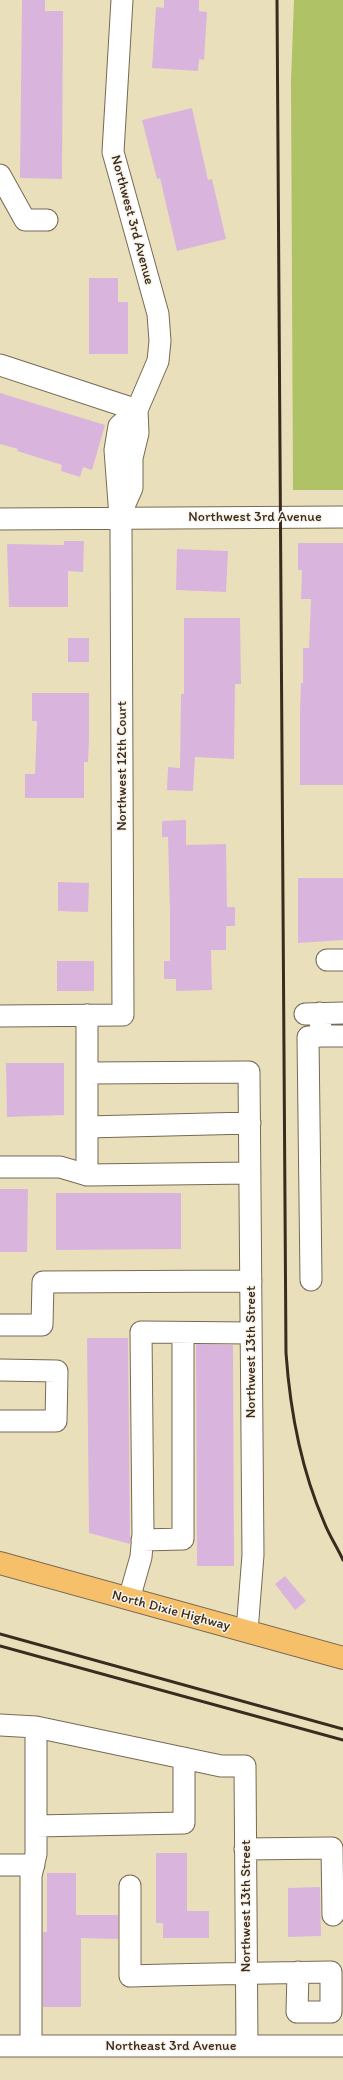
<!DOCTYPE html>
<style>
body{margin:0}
canvas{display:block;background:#eadfbb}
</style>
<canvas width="343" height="2080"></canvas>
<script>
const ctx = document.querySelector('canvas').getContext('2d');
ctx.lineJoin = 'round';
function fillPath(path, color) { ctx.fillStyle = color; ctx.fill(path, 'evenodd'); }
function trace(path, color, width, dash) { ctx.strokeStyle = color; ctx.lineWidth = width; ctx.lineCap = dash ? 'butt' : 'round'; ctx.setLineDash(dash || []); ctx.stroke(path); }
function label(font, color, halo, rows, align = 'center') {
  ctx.font = font + ' Itim,sans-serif'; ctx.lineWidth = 3; ctx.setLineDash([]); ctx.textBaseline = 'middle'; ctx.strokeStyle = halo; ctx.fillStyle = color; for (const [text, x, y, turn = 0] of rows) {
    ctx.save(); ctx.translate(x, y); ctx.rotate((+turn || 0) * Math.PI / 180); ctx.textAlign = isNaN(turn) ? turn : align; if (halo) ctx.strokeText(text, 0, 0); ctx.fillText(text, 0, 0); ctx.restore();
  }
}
fillPath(new Path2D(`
 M294 0H343V490H293L291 81Z`), '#afc266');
fillPath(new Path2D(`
 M22 0H45V11H63L62 179 20 178Z
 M164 0H199V11L207 12 204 60 199 59 198 71 152 68 156 7 164 8Z
 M192 108 208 180 212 179 226 239 177 251 160 178 157 179 142 120Z
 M89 278H118V302H128V354H89Z
 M0 393 105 425 92 470 83 467 80 477 61 471 62 465 17 451 18 449 0 444Z
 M64 541H84L83 572 68 571V607H9L7 544 64 545Z
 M298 543H343V785H300V710L301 683H303V648H309L311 599H301L302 570H298Z
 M177 549 228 551 226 592 176 590Z
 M184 618H240L241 684H235L234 759 195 757 193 791 167 790 168 767 180 768 181 694H184Z
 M68 638H89V662H68Z
 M32 693H89V739L88 762H84V798H25V774H35L37 721H32Z
 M186 820V845L226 844 227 907H235V926H226V950H211L212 990 176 991V979H164V961H170V912L168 837H162V821Z
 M298 878H343V940L298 943Z
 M58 882 89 883 88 912 58 911Z
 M57 961H94V991H57Z
 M6 1063H64V1115L7 1117Z
 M0 1189H28L27 1252H0Z
 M56 1193H181V1249L56 1250Z
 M87 1338H128L130 1544 89 1533Z
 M196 1344 233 1345 234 1566H197Z
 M285 1576 306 1601 295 1610 275 1584Z
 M156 1853H187V1911H209V1938H163V1923H156Z
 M47 1873H76V1915H118V1939L81 1938V2007H43V1932H47Z
 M320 1887 321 1936 288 1937V1888Z`), '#d9b5de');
const minor = new Path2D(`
 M0 175 25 220H47
 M0 365 137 410
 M120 515 132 488V458L138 433 137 410
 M0 519 343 517
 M327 960H343
 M320 1013 321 1036H343
 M305 1014 343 1013
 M87 1015V1175L250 1173
 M0 1016 123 1015 121 530 115 450 119 426 137 410 158 361 160 341 158 314 113 152 122 0
 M87 1073 249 1072 253 1555 247 1631
 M87 1127 250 1123
 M0 1167H60L87 1175
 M311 1280 308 1037 321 1036
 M0 1325H42L43 1282 251 1281
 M0 1370 57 1371 56 1421H0
 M142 1540 183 1539V1333
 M129 1599 141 1557 143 1534 141 1332 251 1333
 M0 1725 36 1727
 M36 1826 184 1823V1758
 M245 1849 332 1848 333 1915
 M0 1865H34
 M130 1886V1976C197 1974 264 1973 331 1972V2012H297L298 1972
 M0 2046H343
 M31 2046V1876L36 1854V1727L221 1766H245L247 2046`);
const major = new Path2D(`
 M0 1563 343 1658`);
trace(minor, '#786955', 23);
trace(major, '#786955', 24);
trace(minor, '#fff', 21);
trace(major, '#f6c06b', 22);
trace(new Path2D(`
 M277 0 286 1353C290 1410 301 1469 324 1522 329 1535 337 1547 343 1560
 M0 1634 343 1729
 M0 1646 343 1740`), '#3b2a1e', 3);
label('14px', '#3b2a1e', '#f7f3e8', [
 ["Northwest 3rd Avenue",132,220,75],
 ["Northwest 3rd Avenue",255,517],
 ["Northwest 12th Court",122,766,-90],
 ["Northwest 13th Street",251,1352,-90],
 ["North Dixie Highway",171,1611,15],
 ["Northwest 13th Street",246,1906,-90],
 ["Northeast 3rd Avenue",171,2046]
]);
</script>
